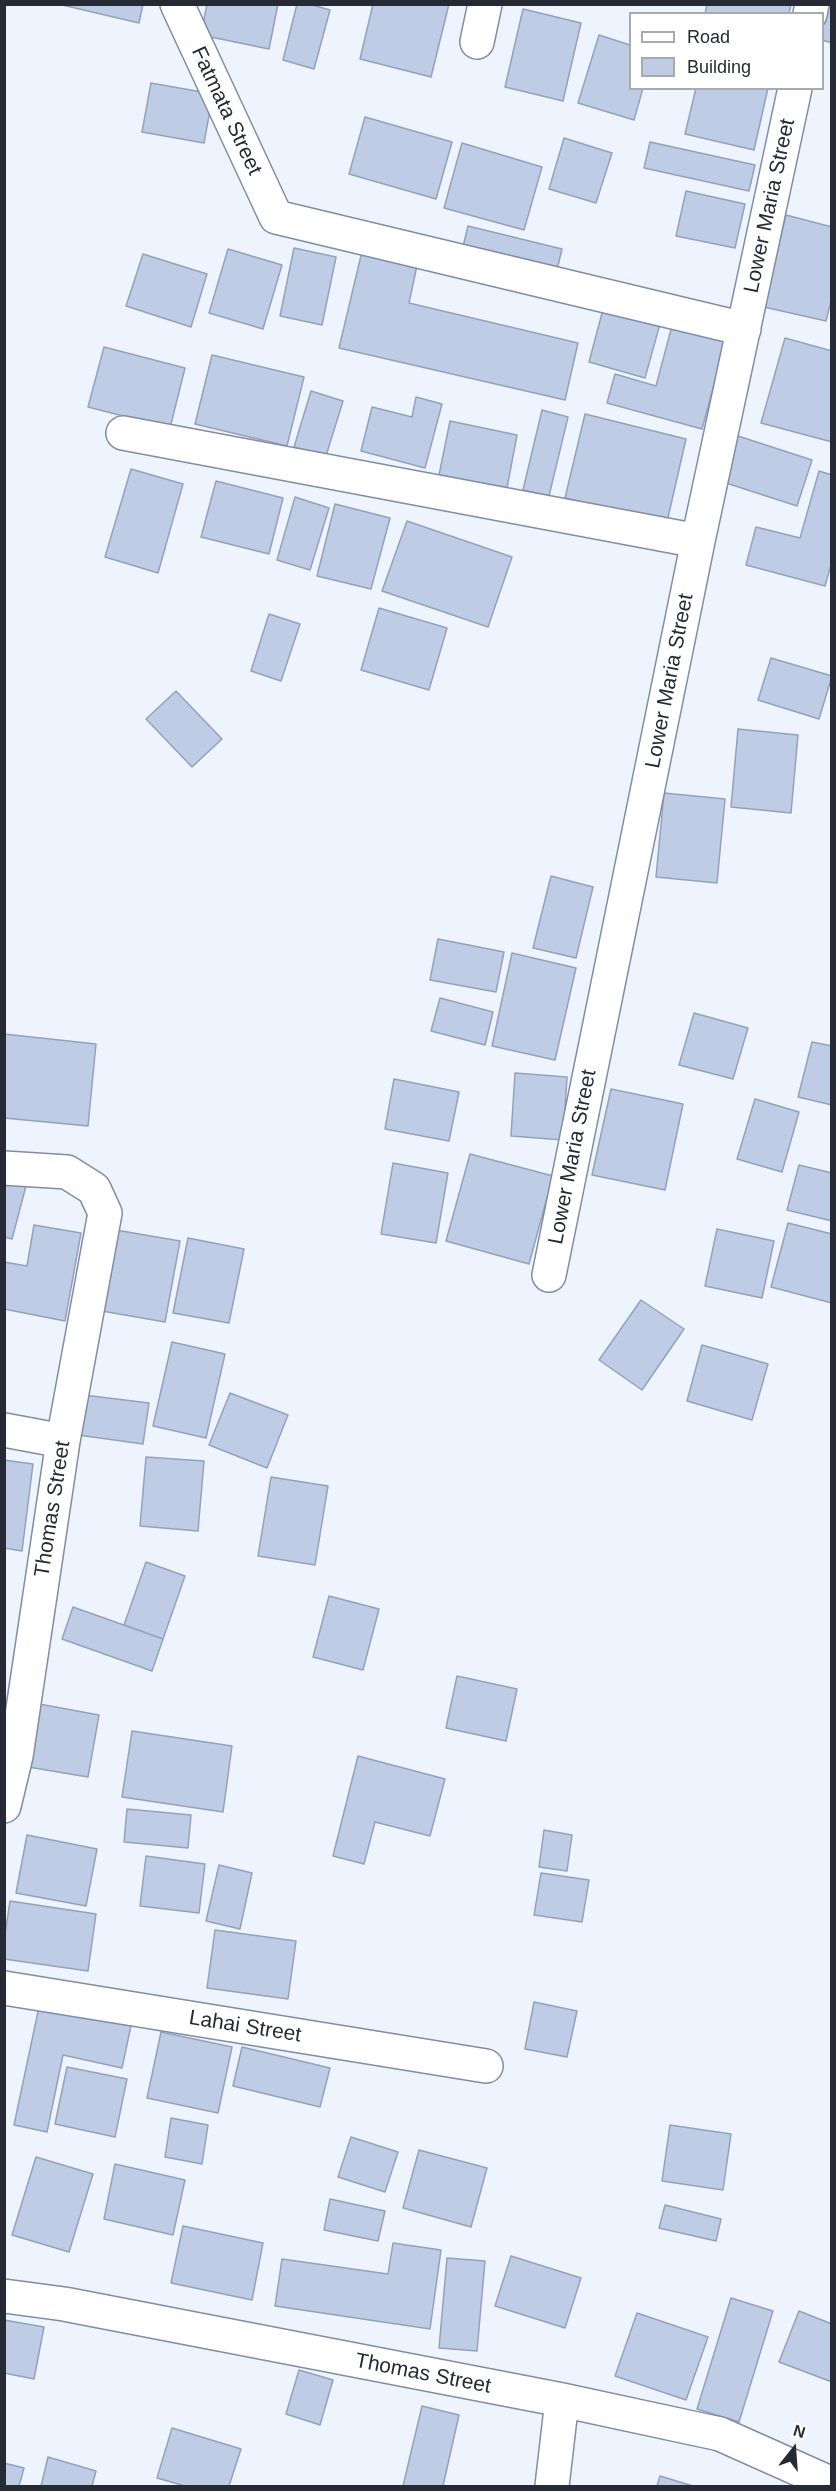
<!DOCTYPE html>
<style>
body{margin:0}
#map{position:relative;width:836px;height:2491px;overflow:hidden;background:#eef4fe;font-family:Helvetica,sans-serif}
canvas{display:block}
.frame{position:absolute;inset:0;border:6px solid #252a34;pointer-events:none}
.legend{position:absolute;left:629px;top:12px;width:195px;height:78px;box-sizing:border-box;background:#fff;border:2px solid #a8aaae;margin:0;padding:8px 10px;list-style:none;font-size:18px;color:#252a34}
.legend li{display:flex;align-items:center;gap:12px;height:30px}
.legend b{width:30px;border:2px solid #a8aaae}
.north{position:absolute;left:764px;top:2419px;width:60px;height:60px;-webkit-text-stroke:4px #fff;paint-order:stroke;rotate:17deg;font-size:16px;font-weight:700;line-height:24px;text-align:center;color:#252a34}
.north::after{content:'';display:block;margin:auto;width:21px;height:27px;background:#252a34;clip-path:polygon(50% 0,100% 100%,50% 72%,0 100%)}
</style>
<div id="map">
<canvas width="836" height="2491"></canvas>
<div class="frame"></div>
<ul class="legend">
<li><b style="height:8px;background:#fff"></b>Road</li>
<li><b style="height:16px;background:#becce6"></b>Building</li>
</ul>
<div class="north">N</div>
</div>
<script>
const ctx = document.querySelector('canvas').getContext('2d');
ctx.lineJoin = 'round';
function fillPath(path, color) { ctx.fillStyle = color; ctx.fill(path, 'evenodd'); }
function trace(path, color, width, dash) { ctx.strokeStyle = color; ctx.lineWidth = width; ctx.lineCap = dash ? 'butt' : 'round'; ctx.setLineDash(dash || []); ctx.stroke(path); }
function label(font, color, halo, rows, align = 'center') {
  ctx.font = font + ' Helvetica,sans-serif'; ctx.lineWidth = 4.5; ctx.setLineDash([]); ctx.textBaseline = 'middle'; ctx.strokeStyle = halo; ctx.fillStyle = color; for (const [text, x, y, turn = 0] of rows) {
    ctx.save(); ctx.translate(x, y); ctx.rotate((+turn || 0) * Math.PI / 180); ctx.textAlign = isNaN(turn) ? turn : align; if (halo) ctx.strokeText(text, 0, 0); ctx.fillText(text, 0, 0); ctx.restore();
  }
}
const building = new Path2D(`
 M58 4H143L139 23Z
 M207 4H278L269 49 201 35Z
 M297 4H309L330 10 314 69 283 60Z
 M373 4H449L431 77 360 59Z
 M707 4H791L789 14H705Z
 M828 4H832V43L822 40V23Z
 M523 9 581 23 563 101 505 87Z
 M599 35 630 45V88H643L634 120 578 103Z
 M151 83 213 94 204 143 142 132Z
 M696 88H768L754 150 685 134Z
 M365 117 452 142 436 199 349 174Z
 M564 138 612 153 596 203 549 189Z
 M650 142 755 165 749 191 644 168Z
 M462 143 542 167 524 230 444 208Z
 M686 191 745 204 735 248 676 236Z
 M786 215 832 227V297L826 321 764 307Z
 M468 226 562 249 555 278 461 255Z
 M364 243 419 256 409 303 578 343 565 400 339 348Z
 M294 248 336 257 322 325 280 316Z
 M228 249 282 265 263 329 209 313Z
 M143 254 207 274 191 327 126 306Z
 M606 298 663 313 645 378 589 362Z
 M673 322 727 337 702 429 607 403 615 374 656 386Z
 M785 338 832 351V442L761 423Z
 M104 347 185 368 170 428 88 407Z
 M212 355 304 377 287 446 195 424Z
 M311 391 343 401 326 456 294 447Z
 M416 397 442 404 425 468 361 451 372 407 412 417Z
 M542 410 568 417 549 496 523 490Z
 M585 414 686 439 667 522 565 498Z
 M450 421 517 435 507 488 439 475Z
 M738 436 812 460 797 506 723 482Z
 M131 469 183 484 158 573 105 557Z
 M819 471 832 475V561L825 586 746 565 756 527 800 538Z
 M216 481 283 498 269 554 201 537Z
 M295 497 329 508 310 570 277 560Z
 M335 504 390 518 371 589 317 576Z
 M407 521 512 557 488 627 382 591Z
 M379 608 447 628 429 690 361 670Z
 M269 614 300 624 281 681 251 671Z
 M771 658 832 676 819 719 758 700Z
 M176 691 222 739 192 767 146 719Z
 M738 729 798 735 791 813 731 807Z
 M664 793 725 799 717 883 656 877Z
 M551 876 593 887 576 958 533 948Z
 M438 939 504 952 496 992 430 980Z
 M512 953 576 968 555 1060 492 1046Z
 M440 998 493 1012 485 1045 431 1031Z
 M694 1013 748 1028 733 1079 679 1065Z
 M4 1034 96 1044 88 1126 4 1118Z
 M812 1042 832 1046V1105L798 1097Z
 M515 1073 567 1077 563 1140 511 1136Z
 M394 1079 459 1092 449 1141 385 1129Z
 M611 1089 683 1104 665 1190 592 1175Z
 M755 1099 799 1112 782 1172 737 1159Z
 M470 1154 553 1176 529 1264 446 1241Z
 M393 1163 448 1173 436 1243 381 1234Z
 M799 1165 832 1173V1221L787 1210Z
 M4 1180 26 1186 12 1239 4 1237Z
 M788 1223 832 1234V1303L771 1287Z
 M34 1225 81 1233 65 1321 4 1309V1262L27 1266Z
 M717 1229 774 1241 762 1298 705 1286Z
 M116 1230 180 1241 165 1322 102 1311Z
 M188 1238 244 1249 229 1323 173 1313Z
 M641 1300 684 1329 642 1390 599 1360Z
 M172 1342 225 1354 206 1438 153 1426Z
 M702 1345 768 1364 752 1420 687 1401Z
 M230 1393 288 1415 267 1468 209 1445Z
 M84 1395 149 1403 143 1444 78 1435Z
 M146 1457 204 1461 198 1531 140 1526Z
 M4 1460 33 1464 22 1551 4 1548Z
 M271 1477 328 1486 315 1565 258 1556Z
 M146 1562 185 1576 163 1639 124 1625Z
 M329 1596 379 1609 363 1670 313 1657Z
 M73 1607 163 1639 152 1671 62 1639Z
 M457 1676 517 1689 506 1741 446 1728Z
 M39 1704 99 1715 88 1777 28 1767Z
 M132 1731 232 1746 223 1812 122 1797Z
 M358 1756 445 1779 430 1836 375 1822 364 1864 333 1856Z
 M127 1809 191 1815 188 1848 124 1842Z
 M544 1830 572 1835 567 1871 539 1867Z
 M27 1835 97 1849 86 1906 16 1893Z
 M146 1856 205 1864 199 1913 140 1906Z
 M219 1865 252 1873 240 1929 206 1921Z
 M541 1873 589 1880 582 1922 534 1915Z
 M10 1901 96 1914 88 1971 4 1959V1941Z
 M215 1930 296 1941 288 1999 207 1988Z
 M40 2002 132 2021 122 2068 63 2055 47 2132 14 2125Z
 M534 2002 577 2011 567 2057 525 2049Z
 M161 2032 232 2047 218 2113 147 2098Z
 M242 2047 330 2068 320 2107 233 2086Z
 M67 2067 127 2079 115 2137 55 2124Z
 M171 2118 208 2125 202 2164 165 2157Z
 M670 2125 731 2134 723 2190 662 2181Z
 M351 2137 398 2152 385 2192 338 2177Z
 M419 2150 487 2168 471 2227 403 2208Z
 M36 2157 93 2174 69 2252 12 2235Z
 M115 2164 185 2180 173 2235 104 2219Z
 M330 2199 385 2211 378 2241 324 2230Z
 M665 2205 721 2219 716 2241 659 2228Z
 M183 2226 263 2243 252 2300 171 2283Z
 M393 2243 441 2250 430 2329 275 2306 282 2259 388 2274Z
 M511 2256 581 2278 565 2328 495 2306Z
 M447 2258 485 2261 477 2351 439 2348Z
 M731 2298 773 2311 739 2422 697 2409Z
 M799 2311 832 2324V2382L779 2362Z
 M637 2313 708 2337 686 2400 615 2376Z
 M4 2320 44 2327 34 2379 4 2373Z
 M299 2370 333 2380 320 2425 286 2414Z
 M422 2406 459 2415 443 2486H403Z
 M172 2428 241 2449 229 2486H185L157 2478Z
 M48 2457 96 2471 92 2486H41Z
 M4 2463 24 2468 19 2486H4Z
 M660 2476 693 2486H657Z`);
fillPath(building, '#becce6');
trace(building, '#95a1ba', 1.5);
const minor = new Path2D(`
 M177 4 276 217 744 329
 M810 14 812 4
 M477 42 485 4
 M123 433 698 541
 M4 1168 67 1172 94 1189 105 1213 63 1441 16 1756 4 1806
 M549 1275 698 541 795 88
 M4 1430 63 1441
 M4 1988 486 2066
 M4 2296 64 2304 562 2400 720 2434 832 2484
 M552 2486 562 2400`);
trace(minor, '#808da5', 36);
trace(minor, '#fff', 33);
label('21px', '#252a34', '#fff', [
 ["Fatmata Street",226,111,65],
 ["Lower Maria Street",770,206,-78],
 ["Lower Maria Street",670,681,-79],
 ["Lower Maria Street",573,1157,-79],
 ["Thomas Street",53,1509,-81],
 ["Lahai Street",245,2027,9],
 ["Thomas Street",423,2374,11]
]);
</script>
